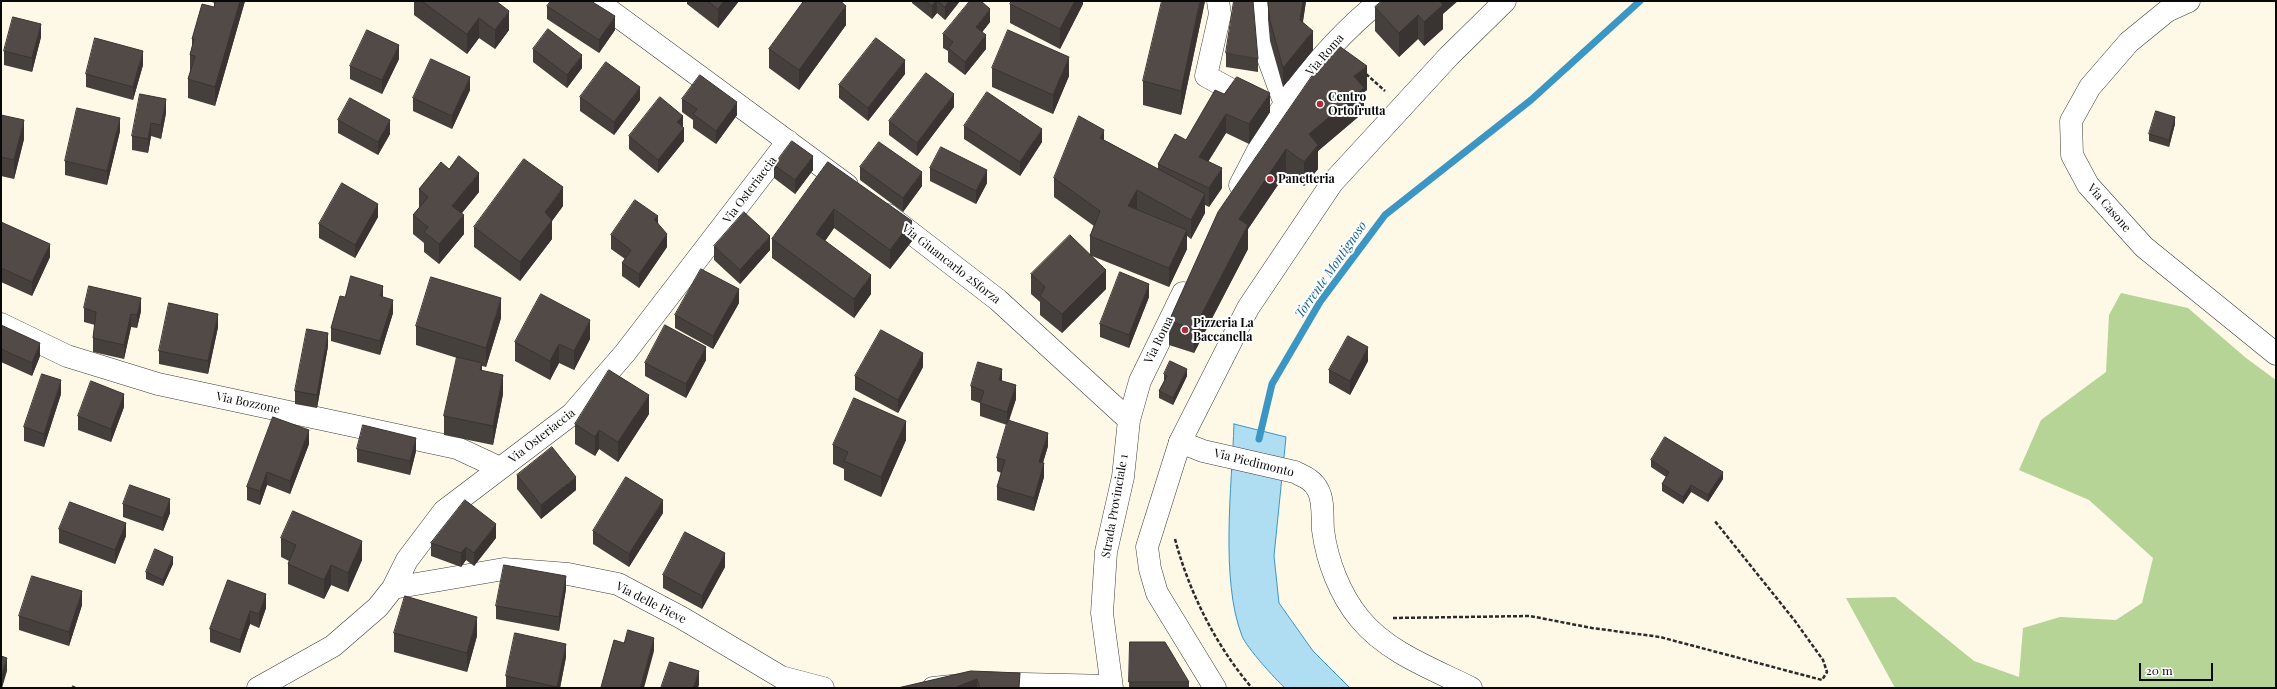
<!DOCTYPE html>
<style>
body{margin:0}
#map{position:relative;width:2277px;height:689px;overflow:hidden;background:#fef8e7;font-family:"Playfair Display",serif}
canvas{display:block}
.frame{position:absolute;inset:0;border:2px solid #090909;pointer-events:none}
.scale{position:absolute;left:2139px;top:663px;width:74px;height:18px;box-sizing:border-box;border:2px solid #090909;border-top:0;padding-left:5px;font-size:12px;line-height:14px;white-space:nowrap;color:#090909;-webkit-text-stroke:3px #fff;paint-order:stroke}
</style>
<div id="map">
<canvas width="2277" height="689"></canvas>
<div class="frame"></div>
<div class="scale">20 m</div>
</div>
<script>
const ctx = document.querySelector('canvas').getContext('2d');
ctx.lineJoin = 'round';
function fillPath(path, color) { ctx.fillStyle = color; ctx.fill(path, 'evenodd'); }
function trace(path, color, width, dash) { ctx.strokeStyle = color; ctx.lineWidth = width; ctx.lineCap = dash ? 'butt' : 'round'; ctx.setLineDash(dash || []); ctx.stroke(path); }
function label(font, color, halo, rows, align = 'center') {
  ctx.font = font + ' "Playfair Display",serif'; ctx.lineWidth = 4; ctx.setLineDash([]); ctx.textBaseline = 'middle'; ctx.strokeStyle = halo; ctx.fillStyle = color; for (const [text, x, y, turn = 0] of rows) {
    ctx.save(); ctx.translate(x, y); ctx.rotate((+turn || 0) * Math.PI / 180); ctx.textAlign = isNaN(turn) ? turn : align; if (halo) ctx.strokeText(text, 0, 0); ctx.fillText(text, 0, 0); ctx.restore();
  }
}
fillPath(new Path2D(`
 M2121 293 2188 308 2246 358 2276 380V688H1895L1846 598 1895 597 1974 661 2019 677 2023 628 2060 617 2116 620 2142 603 2153 558 2089 500 2019 470 2041 420 2106 372 2109 315Z`), '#b5d495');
const water = new Path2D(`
 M1234 424 1286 437 1274 556 1279 603 1313 651 1350 688H1285C1275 679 1247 648 1242 636 1220 579 1232 485 1234 424Z`);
fillPath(water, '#afddf2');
trace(water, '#3b96c4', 1);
trace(new Path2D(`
 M1259 439 1272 384 1320 302 1385 215 1531 100 1640 1`), '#3b96c4', 7);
const minor = new Path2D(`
 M597 1 847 185
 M1218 1 1220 14 1206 76 1254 102
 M1262 1 1263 44 1285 104
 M2189 1 2167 11 2129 42 2090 87 2071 121 2072 155 2088 185 2144 247 2276 354
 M1240 185C1255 158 1267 129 1285 104 1312 66 1344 30 1380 1
 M888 215 998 300 1129 420
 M1 324 67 356 158 384 457 448 500 468
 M1180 442 1203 451 1295 472C1305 477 1313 480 1318 490 1324 501 1322 517 1323 530 1327 561 1340 595 1360 619 1388 653 1433 669 1471 688
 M393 588 504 569 568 574 618 584 682 618 781 677 823 688
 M258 688 333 646 378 607 393 588 407 560 444 511 572 414 625 353 788 141
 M933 688 980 683 1111 686
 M1112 688 1102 613 1106 552 1123 477 1129 420 1140 381 1183 293`);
const tertiary = new Path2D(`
 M1215 688 1157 593 1150 569 1147 547 1180 442 1248 308 1332 183 1449 56 1505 1`);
trace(minor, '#3c3c3c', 23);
trace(tertiary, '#3c3c3c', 23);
trace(new Path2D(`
 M1366 74 1385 91
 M1175 539C1189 592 1216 646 1252 688
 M1393 618 1530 616 1592 628 1660 637 1822 680 1827 672 1823 660 1795 621 1714 520`), '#2b2b2b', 2.5, [4, 2]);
trace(minor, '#fff', 22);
trace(tertiary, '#fff', 22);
fillPath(new Path2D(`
 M208 1H245L215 106 188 98V79L190 73V55L192 47V39L214 7 215 3Z
 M414 1H496L509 30 495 49 479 38 467 54 414 15Z
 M687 1H739L718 28 687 4Z
 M804 1H844L842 3 846 25 799 90 769 68V49Z
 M912 1H960L945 20 937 13 932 19 912 3Z
 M1083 1V4L1060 49 1010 23V4Z
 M1205 1 1181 115 1143 105V81Z
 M1268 1H1306L1303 22 1313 50 1283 87 1270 41 1268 19Z
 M547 6 615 30 599 53 547 19Z
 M1375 7 1443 14V29L1424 46 1418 39 1399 57 1375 31Z
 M990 22 982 32 986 49 965 75 948 62V51L943 48V34Z
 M41 37 32 72 4 65V51Z
 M1335 43 1367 90 1364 92V112L1318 151V169L1304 186 1286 173 1248 229V249L1194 353 1169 345V321Z
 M533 49 582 68 567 88 533 62Z
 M1226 53 1258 59V72L1226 67Z
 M399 59 382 94 350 79V66Z
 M143 65 133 100 86 87V74Z
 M992 68 1069 76 1053 114 992 87Z
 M905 74 868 121 839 98V85Z
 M470 90 452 129 413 111V98Z
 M1224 94 1270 112 1249 144 1226 133 1208 162 1222 188 1209 207 1205 205V213L1191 239 1187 236V249L1169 287 1092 256 1106 289 1062 333 1040 315V302L1031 294V274L1090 254V236L1094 226 1054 197V178L1104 140 1158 169V164L1186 140Z
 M580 97 640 100 614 135 580 111Z
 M682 99 737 115 716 144 693 128V120L682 112Z
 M954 107 917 156 889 135V121Z
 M166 113 161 139 151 136 148 153 132 150V136Z
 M1 115 24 139 14 179 1 176Z
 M338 120 390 134 378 155 338 133Z
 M2175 124 2169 147 2149 141V134Z
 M964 126 1042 142 1020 176 964 139Z
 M683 127 684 141 658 173 629 149V136Z
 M120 131 107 185 65 175V161Z
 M828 162 912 241 890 269 834 228 825 241 871 294 854 318 772 258V239Z
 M774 165 813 170 795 194 774 178Z
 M860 167 922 186 903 212 860 180Z
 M930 168 987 183 976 204 930 181Z
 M449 169 479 192 462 213 464 234 439 264 424 252V243L413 234V215L419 208V189Z
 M563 206 552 221V239L520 281 474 247V227Z
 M378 217 355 258 319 238V224Z
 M1 222 50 257 32 296 1 282Z
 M658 223 667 247 639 288 622 276V263L625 259 611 249V235Z
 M714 246 770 250 740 284 714 260Z
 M345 297H383L393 313 380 355 331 341V328Z
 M1149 297 1129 348 1100 337V324Z
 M739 303 713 349 675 328V315Z
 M84 308 141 311 137 328 131 327 124 359 93 352V338L95 325 84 322Z
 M501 318 486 367 482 366V371L503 394 493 445 444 435V416L457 358 416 345V326Z
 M1 325 40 356 32 376 1 362Z
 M218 327 208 374 159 364V351Z
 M590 339 574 370 559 363 550 380 515 361V342Z
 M328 346 317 408 295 404V391Z
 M706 360 686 398 645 376V363Z
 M1368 361 1350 395 1329 383V370Z
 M923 367 898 413 855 390V376Z
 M1164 374 1187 376 1173 405 1159 398V391L1164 381Z
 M1002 381 1016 399 1009 421 1048 446 1043 463 1044 477 1034 511 997 500V487L1001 473 997 471V458L1007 425 980 416V403L971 400V386Z
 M61 394 44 447 24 441V427Z
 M124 407 111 442 78 430V416Z
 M649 414 618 462 599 449 595 456 575 444V424Z
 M273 417 309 444 290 494 267 485 260 505 247 500V487Z
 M906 440 881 497 844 480V469L833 464V445Z
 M357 449 416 451 410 475 357 462Z
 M1651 460 1723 479 1708 502 1691 492 1683 504 1662 491V484L1666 477 1651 467Z
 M517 475 576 490 541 519 517 489Z
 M123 504 170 513 163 531 123 517Z
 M663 513 629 567 593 544V531Z
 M59 529 126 536 115 564 59 543Z
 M281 538 362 560 348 592 331 585 324 599 288 584V564L289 561 281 557Z
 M496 538 474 566 466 560 461 567 431 556V543Z
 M173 564 163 586 146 579V572Z
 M725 567 702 609 663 588V575Z
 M228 580 266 608 259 628 250 624 240 653 210 642V629Z
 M566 589 559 631 496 619V606Z
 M82 605 69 646 19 630V616Z
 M394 633 477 636 467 672 394 652Z
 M1130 642 1189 682V688H1129Z
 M566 657 560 688H506V676Z
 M971 671 1020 688H898Z`), '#46403d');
fillPath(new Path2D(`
 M240 1H245L215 106V87Z
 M724 1H739L718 28V9Z
 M936 1H937V13L932 19V6Z
 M949 1H960L945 20V7Z
 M1075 1H1083V4L1060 49V29Z
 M1200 1H1205L1181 115V91Z
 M1303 1H1306L1300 39V20Z
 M1436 1H1458L1443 14V29L1424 46V22Z
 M846 6V25L799 90V70Z
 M990 9V22L976 40V27Z
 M509 11V30L495 49V30Z
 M1418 15V39L1399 57V33Z
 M615 16V30L599 53V40Z
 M479 18V38L467 54V34Z
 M41 24V37L32 72V58Z
 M1313 31V50L1283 87V68Z
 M986 35V49L965 75V62Z
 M399 45V59L382 94V80Z
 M143 51V65L133 100V87Z
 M582 55V68L567 88V75Z
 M1069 57V76L1053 114V95Z
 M905 60V74L868 121V108Z
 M1367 66V90L1364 92V112L1318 151V169L1304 186V162L1309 134 1354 76Z
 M470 77V90L452 129V116Z
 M640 87V100L614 135V122Z
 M1270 93V112L1249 144V124Z
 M954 94V107L917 156V143Z
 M166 99V113L161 139V125Z
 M737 102V115L716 144V131Z
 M1226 114V133L1199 176V157Z
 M683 116V129L677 122Z
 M2175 117V124L2169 147V140Z
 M120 118V131L107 185V171Z
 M24 120V139L14 179V160Z
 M390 120V134L378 155V142Z
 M151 123V136L148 153V139Z
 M684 128V141L658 173V160Z
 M1042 129V142L1020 176V162Z
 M1104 130V149L1100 138Z
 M1286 149V173L1248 229V249L1194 353V329L1239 219Z
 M813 156V170L795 194V180Z
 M1222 168V188L1209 207V188Z
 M987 170V183L976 204V191Z
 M922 172V186L903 212V198Z
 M479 173V192L452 225V206Z
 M563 187V206L552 221V239L520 281V262L545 212Z
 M1137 190V210L1128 206Z
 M1205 194V213L1191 239V220Z
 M378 204V217L355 258V245Z
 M834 209V228L816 254V234Z
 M464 215V234L439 264V244Z
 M658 216V230L654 219Z
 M912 221V241L890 269V250Z
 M1187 230V249L1169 287V268Z
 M667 234V247L639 288V274Z
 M770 236V250L740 284V270Z
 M50 244V257L32 296V282Z
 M1106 270V289L1062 333V314Z
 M871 275V294L854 318V299Z
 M1149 284V297L1129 348V335Z
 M383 286V299L380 296Z
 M739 289V303L713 349V336Z
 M141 298V311L137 328V315Z
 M501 298V318L486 367V348Z
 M393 300V313L380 355V341Z
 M131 314V327L124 359V345Z
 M218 314V327L208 374V361Z
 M590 320V339L574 370V351Z
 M328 333V346L317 408V395Z
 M40 343V356L32 376V363Z
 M559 344V363L550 380V361Z
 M706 347V360L686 398V384Z
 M1368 347V361L1350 395V381Z
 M923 353V367L898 413V400Z
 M1002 369V383L999 380Z
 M1187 369V376L1173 405V398Z
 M503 375V394L493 445V426Z
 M61 380V394L44 447V434Z
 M1016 385V399L1007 425V412Z
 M124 394V407L111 442V429Z
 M649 395V414L618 462V442Z
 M906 421V440L881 497V477Z
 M309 430V444L290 494V481Z
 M599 430V449L595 456V437Z
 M1048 433V446L1039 475V462Z
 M416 438V451L410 475V461Z
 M1044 463V477L1034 511V498Z
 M267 472V485L260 505V491Z
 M1723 472V479L1708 502V495Z
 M576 477V490L541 519V505Z
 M1691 485V492L1683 504V497Z
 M170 499V513L163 531V518Z
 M663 500V513L629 567V554Z
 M126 523V536L115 564V550Z
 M496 524V538L474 566V553Z
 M362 541V560L348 592V573Z
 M466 547V560L461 567V553Z
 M725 553V567L702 609V596Z
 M173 557V564L163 586V580Z
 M331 565V585L324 599V580Z
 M566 576V589L559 631V617Z
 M82 591V605L69 646V632Z
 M266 594V608L259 628V614Z
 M250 611V624L240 653V640Z
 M477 617V636L467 672V653Z
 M654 638V651L644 688H640Z
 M566 644V657L560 688H557Z
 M7 658V671L2 688H1V677Z
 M699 671V685L698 688H693Z
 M977 679V688H954Z`), '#393432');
const building = new Path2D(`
 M215 1H240L215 87 188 79 195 56 190 55 194 39H192L202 4 214 7Z
 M422 1H496L509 11 495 30 479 18 467 34Z
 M551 1H591L615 16 599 40 547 6Z
 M708 1H724L718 9Z
 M804 1H840L846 6 799 70 769 49Z
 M926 1H936L932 6Z
 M938 1H949L945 7Z
 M970 1H981L990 9 976 27 986 35 965 62 948 48 953 42 943 34Z
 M1012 1H1075L1060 29 1010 4Z
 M1162 1H1200L1181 91 1143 81Z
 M1234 1H1253L1258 59 1226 53Z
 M1268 1H1303L1300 20 1313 31 1283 68 1270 21Z
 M1382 1H1440L1443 5 1424 22 1418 15 1399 33 1375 7Z
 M13 17 41 24 32 58 4 51Z
 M548 29 582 55 567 75 533 49Z
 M367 30 399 45 382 80 350 66Z
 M1008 30 1069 57 1053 95 992 68Z
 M95 38 143 51 133 87 86 74Z
 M876 38 905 60 868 108 839 85Z
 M1335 43 1367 66 1354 76 1364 88 1309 134 1318 145 1304 162 1286 149 1239 219 1248 225 1194 329 1169 321 1218 212Z
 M431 59 470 77 452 116 413 98Z
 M606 62 640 87 614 122 580 97Z
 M926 73 954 94 917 143 889 121Z
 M700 75 737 102 716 131 693 114 697 109 682 99Z
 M1237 77 1270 93 1249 124 1226 114 1199 157 1222 168 1209 188 1158 164 1175 134 1186 140 1215 90 1224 94Z
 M987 92 1042 129 1020 162 964 126Z
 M140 94 166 99 161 125 151 123 148 139 132 136Z
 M660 97 683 116 677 122 684 128 658 160 629 136Z
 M350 98 390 120 378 142 338 120Z
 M77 108 120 118 107 171 65 161Z
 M2156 111 2175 117 2169 140 2149 134Z
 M1 115 24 120 14 160 1 157Z
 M1079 116 1104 130 1100 138 1205 194 1191 220 1137 190 1128 206 1187 230 1169 268 1090 236 1100 211 1054 178Z
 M792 141 813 156 795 180 774 165Z
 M879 142 922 172 903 198 860 167Z
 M941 147 987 170 976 191 930 168Z
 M459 156 479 173 452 206 464 215 439 244 424 232 428 227 413 215 428 197 419 189 441 162 449 169Z
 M524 159 563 187 545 212 552 220 520 262 474 227Z
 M828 162 912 221 890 250 834 209 816 234 871 275 854 299 772 239Z
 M342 183 378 204 355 245 319 224Z
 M635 200 658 216 654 219 667 234 639 274 622 263 631 250 611 235Z
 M744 212 770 236 740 270 714 246Z
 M1 222 50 244 32 282 1 268Z
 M1070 235 1106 270 1062 314 1040 296 1045 287 1031 274Z
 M701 269 739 289 713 336 675 315Z
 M1120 272 1149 284 1129 335 1100 324Z
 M351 276 383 286 380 296 393 300 380 341 331 328 340 296 345 297Z
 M431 277 501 298 486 348 416 326Z
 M89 286 141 298 137 315 131 314 124 345 93 338 96 312 84 308Z
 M541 294 590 320 574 351 559 344 550 361 515 342Z
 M169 303 218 314 208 361 159 351Z
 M1 325 40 343 32 363 1 349Z
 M665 325 706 347 686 384 645 363Z
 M307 329 328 333 317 395 295 391Z
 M881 330 923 353 898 400 855 376Z
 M1348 336 1368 347 1350 381 1329 370Z
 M457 357 482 363 480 370 503 375 493 426 444 416Z
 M1170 361 1187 369 1173 398 1159 391 1167 376 1164 374Z
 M978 362 1002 369 999 380 1016 385 1007 412 980 403 984 391 971 386Z
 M609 370 649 395 618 442 599 430 595 437 575 424Z
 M42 374 61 380 44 434 24 427Z
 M91 381 124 394 111 429 78 416Z
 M854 398 906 421 881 477 844 461 848 452 833 445Z
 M273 417 309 430 290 481 267 472 260 491 247 487Z
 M1008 420 1048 433 1039 462 1044 463 1034 498 997 487 1005 460 997 458Z
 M363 425 416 438 410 461 357 449Z
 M1665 437 1723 472 1708 495 1691 485 1683 497 1662 484 1669 472 1651 460Z
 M552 447 576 477 541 505 517 475Z
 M626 477 663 500 629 554 593 531Z
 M130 485 170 499 163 518 123 504Z
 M465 500 496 524 474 553 466 547 461 553 431 543Z
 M70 502 126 523 115 550 59 529Z
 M293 511 362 541 348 573 331 565 324 580 288 564 296 545 281 538Z
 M685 532 725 553 702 596 663 575Z
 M155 549 173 557 163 580 146 572Z
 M504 565 566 576 559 617 496 606Z
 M32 576 82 591 69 632 19 616Z
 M228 580 266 594 259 614 250 611 240 640 210 629Z
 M405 596 477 617 467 653 394 633Z
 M628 630 654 638 640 688H604L601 687 614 640 624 643Z
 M515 633 566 644 557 687 506 676Z
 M1130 642H1165L1189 682H1129Z
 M1 656 7 658 1 677Z
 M670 662 699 671 693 688H661Z
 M971 671 1020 673 1019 688H980L977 679 954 688H898Z
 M73 686 77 688H72Z`);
fillPath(building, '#514a47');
trace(building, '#393432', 1);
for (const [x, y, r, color] of [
 [1320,104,4,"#b02b3a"],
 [1270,179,4,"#b02b3a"],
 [1185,330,4,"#b02b3a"]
]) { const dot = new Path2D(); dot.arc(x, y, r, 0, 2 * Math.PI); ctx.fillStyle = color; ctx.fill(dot); trace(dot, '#fff', 1.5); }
label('12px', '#090909', '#fff', [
 ["Via Roma",1325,55,-49],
 ["Via Osteriaccia",750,190,-53],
 ["Via Casone",2109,208,49],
 ["Via Giuancarlo 2Sforza",951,264,38],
 ["Via Roma",1159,340,-64],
 ["Via Bozzone",248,403,12],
 ["Via Osteriaccia",542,436,-38],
 ["Via Piedimonto",1254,463,14],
 ["Strada Provinciale 1",1115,506,-80],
 ["Via delle Pieve",651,603,27]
]);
label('bold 12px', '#090909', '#fff', [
 ["Centro",1328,97],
 ["Ortofrutta",1328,111],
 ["Panetteria",1278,179],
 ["Pizzeria La",1193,323],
 ["Baccanella",1193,337]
], 'left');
label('italic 13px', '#1c6692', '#fff', [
 ["Torrente Montignoso",1331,270,-55]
]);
</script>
